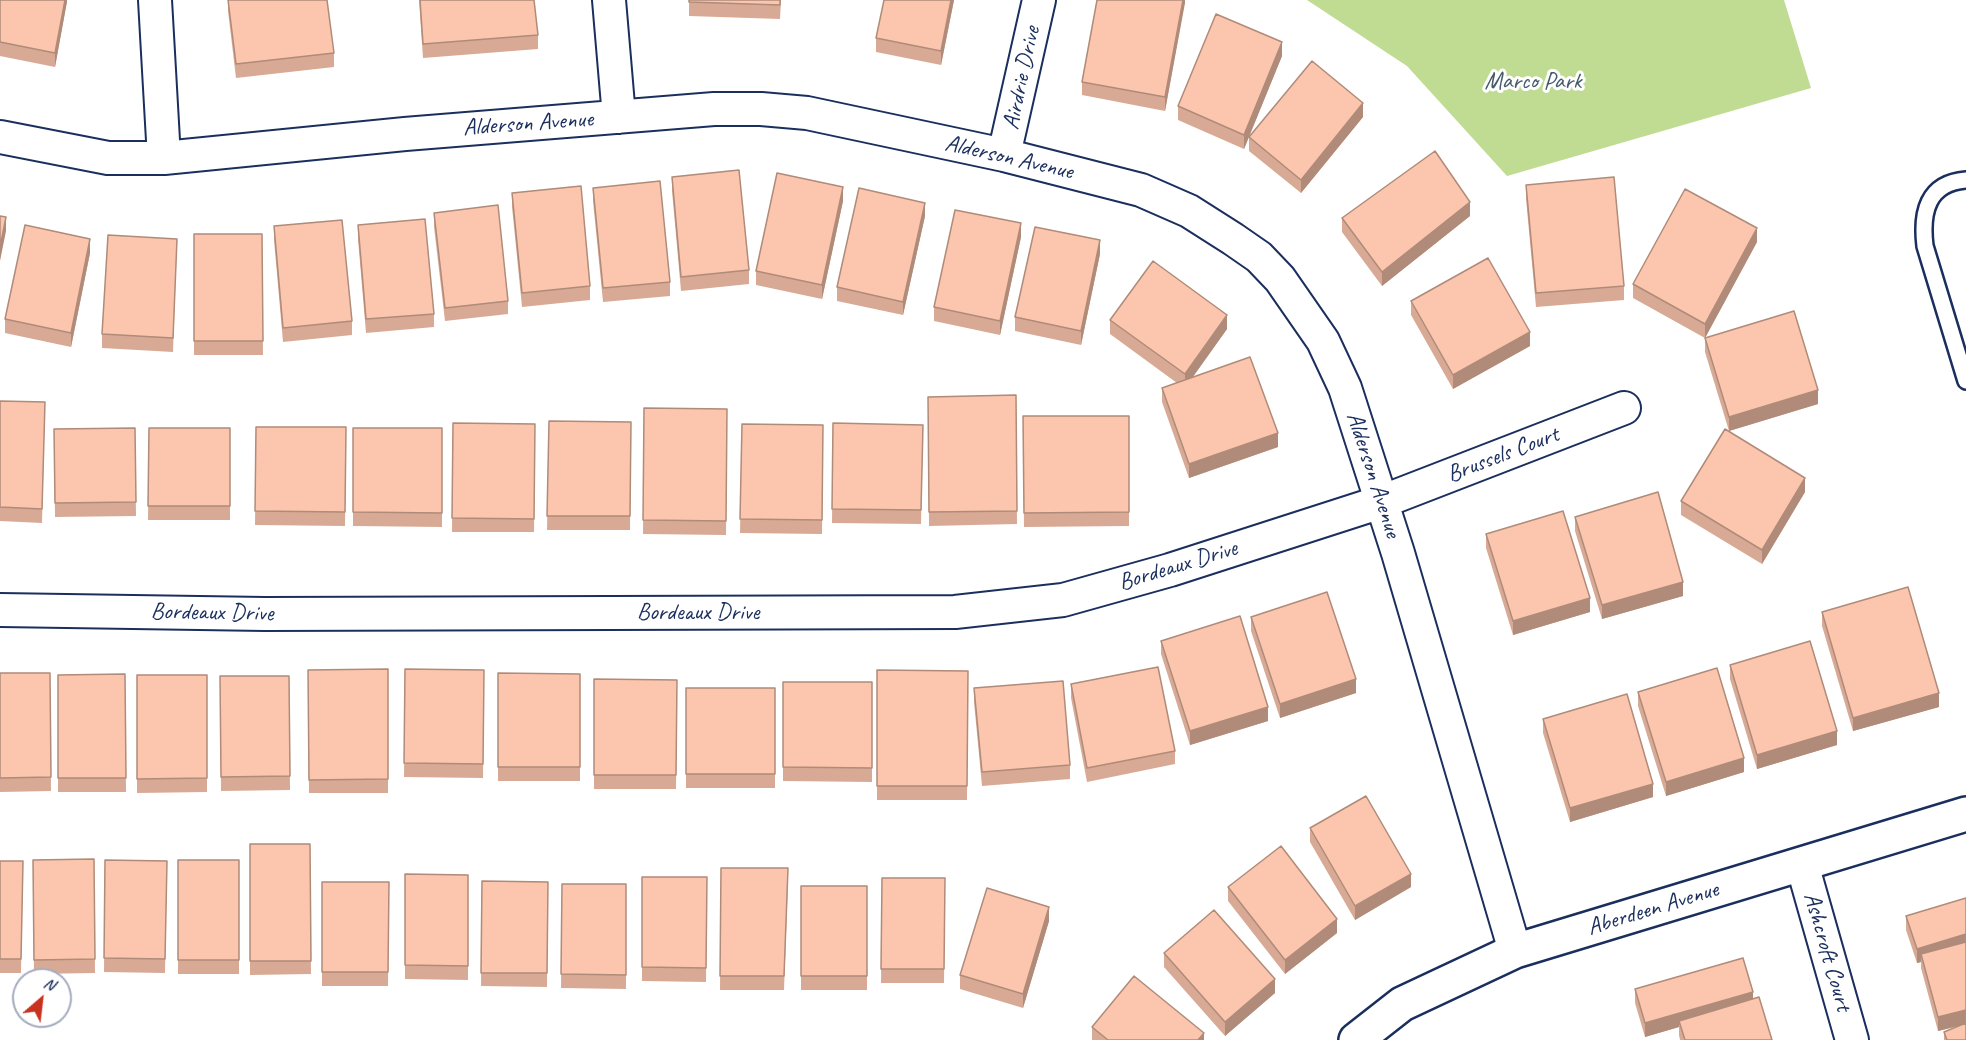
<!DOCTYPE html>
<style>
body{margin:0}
#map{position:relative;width:1966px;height:1040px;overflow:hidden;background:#fff;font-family:Caveat,sans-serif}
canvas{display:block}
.north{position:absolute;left:12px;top:968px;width:60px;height:60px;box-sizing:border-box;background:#fff;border:2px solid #a4acbf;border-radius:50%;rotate:28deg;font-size:16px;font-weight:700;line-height:24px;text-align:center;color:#1b2f5e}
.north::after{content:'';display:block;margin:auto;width:21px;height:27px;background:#c8321e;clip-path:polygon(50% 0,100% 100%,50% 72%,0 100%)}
</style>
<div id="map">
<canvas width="1966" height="1040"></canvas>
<div class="north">N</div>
</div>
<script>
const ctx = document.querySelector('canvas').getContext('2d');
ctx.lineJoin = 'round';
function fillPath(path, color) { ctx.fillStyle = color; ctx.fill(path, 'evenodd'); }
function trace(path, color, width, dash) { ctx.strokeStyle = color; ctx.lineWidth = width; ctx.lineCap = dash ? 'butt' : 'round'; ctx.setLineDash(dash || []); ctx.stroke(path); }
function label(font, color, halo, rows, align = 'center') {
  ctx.font = font + ' Caveat,sans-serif'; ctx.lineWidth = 6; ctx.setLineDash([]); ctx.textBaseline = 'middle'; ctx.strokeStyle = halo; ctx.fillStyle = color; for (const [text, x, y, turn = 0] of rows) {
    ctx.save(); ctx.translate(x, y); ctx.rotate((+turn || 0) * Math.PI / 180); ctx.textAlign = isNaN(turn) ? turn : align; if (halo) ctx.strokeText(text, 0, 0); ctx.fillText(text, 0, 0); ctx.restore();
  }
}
fillPath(new Path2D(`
 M1307 0H1784L1811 88 1507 176 1407 66Z`), '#c0db92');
const service = new Path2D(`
 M1966 180C1927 183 1921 213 1925 246L1966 381`);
const minor = new Path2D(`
 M155 0 164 158
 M609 0 619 117
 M0 137 108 158H164L405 134 714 109H761L807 113 1004 155 1141 190 1189 211 1233 239 1259 257 1280 279 1323 341 1345 388 1398 553 1515 951
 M1004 155 1039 0
 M0 610 265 614 955 612 1063 600 1170 570 1381 502 1624 408
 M1802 864 1852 1040`);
const tertiary = new Path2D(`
 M1356 1040 1402 1004 1515 951 1966 814`);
trace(service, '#1b2f5e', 20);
trace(minor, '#1b2f5e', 36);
trace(tertiary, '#1b2f5e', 38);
trace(service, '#fff', 15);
trace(minor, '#fff', 32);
trace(tertiary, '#fff', 33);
fillPath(new Path2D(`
 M0 0H67L55 67 0 56Z
 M228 0 334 53V67L236 78 228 11Z
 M419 0H534L538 35V49L423 58Z
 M689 0H781L780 19 689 16Z
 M884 0H954L941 65 876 52V38Z
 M1185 0 1165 111 1082 95V82Z
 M1282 56 1244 149 1178 120V106Z
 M1363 117 1301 193 1249 151V137Z
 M672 177 749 270V284L681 291 672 191Z
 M1526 185 1624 286V300L1536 307 1526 199Z
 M593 188 670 282V296L603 302 593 201Z
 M512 193 590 286V300L522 307 512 207Z
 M843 201 822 299 756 285V271Z
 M434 213 508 301V314L445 321 434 227Z
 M925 216 903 315 837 301V287Z
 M1470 216 1382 286 1342 232V218Z
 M358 225 434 314V327L366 333 358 239Z
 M274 226 352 321V335L283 342 274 240Z
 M194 234H262L263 355H194Z
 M1021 237 1000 335 934 321V307Z
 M177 239 173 352 102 348V334Z
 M1757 242 1705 338 1633 298V284Z
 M90 253 71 347 5 333V319Z
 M1100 254 1081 345 1015 331V317Z
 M1411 301 1530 346 1453 389 1411 315Z
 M1110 320 1227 329 1192 378 1278 447 1189 478 1162 402V388L1177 383 1110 334Z
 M1705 338 1818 404 1729 431 1705 352Z
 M1016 395 1017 524 929 526 928 397Z
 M0 401 45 402 42 523 0 521Z
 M644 408 727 409 726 535 643 534Z
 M1023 416H1129V526L1024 527Z
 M549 421 631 422 630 530H547Z
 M453 423 535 424 534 532H452Z
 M833 423 923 425 921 524 832 523Z
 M742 424 823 425 822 534 740 533Z
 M256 427H346L345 526 255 525Z
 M135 428 136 516 55 517 54 429Z
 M149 428H230V520H148Z
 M353 428H442V527L353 526Z
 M1805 492 1762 564 1681 515V501Z
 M1575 517 1683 596 1602 619 1575 531Z
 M1486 534 1590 612 1513 635 1486 548Z
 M1822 612 1939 707 1853 731 1822 626Z
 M1251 617 1356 693 1280 718 1251 631Z
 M1161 641 1268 721 1190 745 1161 654Z
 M1730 665 1837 745 1757 769 1730 679Z
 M388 669V793H309L308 670Z
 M405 669 484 670 483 778 404 777Z
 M877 670 968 671 967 800H877Z
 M0 673H50L51 791 0 792Z
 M498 673 580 674V781H498Z
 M125 674 126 792H58V675Z
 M137 675H207V792L137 793Z
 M220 676H289L290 790 221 791Z
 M594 679 677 680 676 789H594Z
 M783 682H872V782L783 781Z
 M1071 684 1175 751V764L1087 782 1071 698Z
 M686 688H775V788H686Z
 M974 688 1070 765V779L982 786 974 702Z
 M1638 692 1744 772 1666 796 1638 706Z
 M1543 719 1653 797 1570 822 1543 733Z
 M1310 828 1411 887 1355 920 1310 842Z
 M250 844H310L311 974 250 975Z
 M94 859 95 973 34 974 33 860Z
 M105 860 167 861 165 973 104 972Z
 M178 860H239V974H178Z
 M0 861H23L21 973H0Z
 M721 868 788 881 784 990H720Z
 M405 874 468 875V980L405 979Z
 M642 877H707L706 982 642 981Z
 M882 878H945L944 983H881Z
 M482 881 548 882 547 987 481 986Z
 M322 882H389L388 986H322Z
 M562 884H626V989L561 988Z
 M801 886H867V990H801Z
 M1228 887 1337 933 1285 974 1228 901Z
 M1966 898V1040H1944V1032L1963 1025 1938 1031 1921 968V962L1917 963 1906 930V916Z
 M1049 921 1023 1008 960 989V975Z
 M1164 953 1275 993 1225 1036 1164 967Z
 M1635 989 1753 999 1772 1040H1680L1679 1035V1027L1645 1037 1635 1003Z
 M1092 1027 1204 1040H1092Z`), '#d8aa95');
fillPath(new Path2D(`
 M65 0H67V2L55 67V53Z
 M951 0H954L941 65V51Z
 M1183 0H1185V3L1165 111V97Z
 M1282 42V56L1244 149V135Z
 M1363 103V117L1301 193V180Z
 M843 187V201L822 299V285Z
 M1470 202V216L1382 286V272Z
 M925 203V216L903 315V302Z
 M6 217V231L0 261V247Z
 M1021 223V237L1000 335V321Z
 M1757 228V242L1705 338V324Z
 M90 239V253L71 347V333Z
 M1100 240V254L1081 345V331Z
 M1227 315V329L1185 388V374Z
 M1530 332V346L1453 389V375Z
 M1818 390V404L1729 431V417Z
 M1278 433V447L1189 478V464Z
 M1805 478V492L1762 564V550Z
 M1683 582V596L1602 619V605Z
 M1590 598V612L1513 635V621Z
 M1356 679V693L1280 718V704Z
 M1939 693V707L1853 731V718Z
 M1268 707V721L1190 745V731Z
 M1837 731V745L1757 769V755Z
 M1744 758V772L1666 796V782Z
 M1653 784V797L1570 822V808Z
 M1411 874V887L1355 920V906Z
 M1049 907V921L1023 1008V994Z
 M1337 919V933L1285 974V960Z
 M1966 934V948L1921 954V962L1917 963V949Z
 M1275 979V993L1225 1036V1022Z
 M1753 992V1006L1679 1021V1027L1645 1037V1023Z
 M1966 1010V1024L1938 1031V1017Z
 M1204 1033V1040H1198Z`), '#b08b79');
const building = new Path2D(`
 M0 0H65L55 53 0 42Z
 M228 0H327L334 53 236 64Z
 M420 0H534L538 35 423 44Z
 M689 0H780V5L689 2Z
 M884 0H951L941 51 876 38Z
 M1097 0H1183L1165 97 1082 82Z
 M1216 14 1282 42 1244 135 1178 106Z
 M1312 61 1363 103 1301 180 1249 137Z
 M1435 151 1470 202 1382 272 1342 218Z
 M739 170 749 270 681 277 672 177Z
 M777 173 843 187 822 285 756 271Z
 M1614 177 1624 286 1536 293 1526 185Z
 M660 181 670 282 603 288 593 188Z
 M581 186 590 286 522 293 512 193Z
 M859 188 925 203 903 302 837 287Z
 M1685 189 1757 228 1705 324 1633 284Z
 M498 205 508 301 445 308 434 213Z
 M955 210 1021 223 1000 321 934 307Z
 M0 216 6 217 0 247Z
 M425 219 434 314 366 319 358 225Z
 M342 220 352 321 283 328 274 226Z
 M25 225 90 239 71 333 5 319Z
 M1035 227 1100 240 1081 331 1015 317Z
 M194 234H262L263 341H194Z
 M108 235 177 239 173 338 102 334Z
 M1488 258 1530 332 1453 375 1411 301Z
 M1153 261 1227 315 1185 374 1110 320Z
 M1794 311 1818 390 1729 417 1705 338Z
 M1250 357 1278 433 1189 464 1162 388Z
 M1016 395 1017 511 929 512 928 397Z
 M0 401 45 402 42 509 0 507Z
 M644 408 727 409 726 521 643 520Z
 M1023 416H1129V512L1024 513Z
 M549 421 631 422 630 516H547Z
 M453 423 535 424 534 519 452 518Z
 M833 423 923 425 921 510 832 509Z
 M742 424 823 425 822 520 740 519Z
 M256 427H346L345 512 255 511Z
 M135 428 136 502 55 503 54 429Z
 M149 428H230V506H148Z
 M353 428H442V513L353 512Z
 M1725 429 1805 478 1762 550 1681 501Z
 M1658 492 1683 582 1602 605 1575 517Z
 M1563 511 1590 598 1513 621 1486 534Z
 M1908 587 1939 693 1853 718 1822 612Z
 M1327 592 1356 679 1280 704 1251 617Z
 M1240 616 1268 707 1190 731 1161 641Z
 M1810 641 1837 731 1757 755 1730 665Z
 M1158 667 1175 751 1087 768 1071 684Z
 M1717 668 1744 758 1666 782 1638 692Z
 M388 669V779L309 780 308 670Z
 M405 669 484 670 483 764 404 763Z
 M877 670 968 671 967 786H877Z
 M0 673H50L51 777 0 778Z
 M498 673 580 674V767H498Z
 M125 674 126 778H58V675Z
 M137 675H207V778L137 779Z
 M220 676H289L290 776 221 777Z
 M594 679 677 680 676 775H594Z
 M1063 681 1070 765 982 772 974 688Z
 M783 682H872V768L783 767Z
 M686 688H775V774H686Z
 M1627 694 1653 784 1570 808 1543 719Z
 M1366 796 1411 874 1355 906 1310 828Z
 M250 844H310L311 961H250Z
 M1281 846 1337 919 1285 960 1228 887Z
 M94 859 95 959 34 960 33 860Z
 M105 860 167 861 165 959 104 958Z
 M178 860H239V960H178Z
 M0 861H23L21 959H0Z
 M721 868H788L784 976H720Z
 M405 874 468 875V966L405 965Z
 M642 877H707L706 968 642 967Z
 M882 878H945L944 969H881Z
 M482 881 548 882 547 973H481Z
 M322 882H389L388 972H322Z
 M562 884H626V975L561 974Z
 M801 886H867V976H801Z
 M987 888 1049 907 1023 994 960 975Z
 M1966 898V934L1917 949 1906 916Z
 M1214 910 1275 979 1225 1022 1164 953Z
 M1966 942V1010L1938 1017 1921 954Z
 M1743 958 1753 992 1645 1023 1635 989Z
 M1134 976 1204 1033 1198 1040H1108L1092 1027Z
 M1759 997 1772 1040H1685L1679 1021Z
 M1966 1023V1040H1947L1944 1032Z`);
fillPath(building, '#fbc6ad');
trace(building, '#b08b79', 1.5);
label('24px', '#1b2f5e', '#fff', [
 ["Airdrie Drive",1022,78,-78],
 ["Alderson Avenue",528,124,-4],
 ["Alderson Avenue",1009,158,13],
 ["Brussels Court",1503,455,-21],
 ["Alderson Avenue",1373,475,72],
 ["Bordeaux Drive",1178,566,-17],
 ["Bordeaux Drive",212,613,1],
 ["Bordeaux Drive",698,613],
 ["Aberdeen Avenue",1653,909,-17],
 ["Ashcroft Court",1827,952,74]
]);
label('24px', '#445a6b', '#fff', [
 ["Marco Park",1533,82]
]);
</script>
